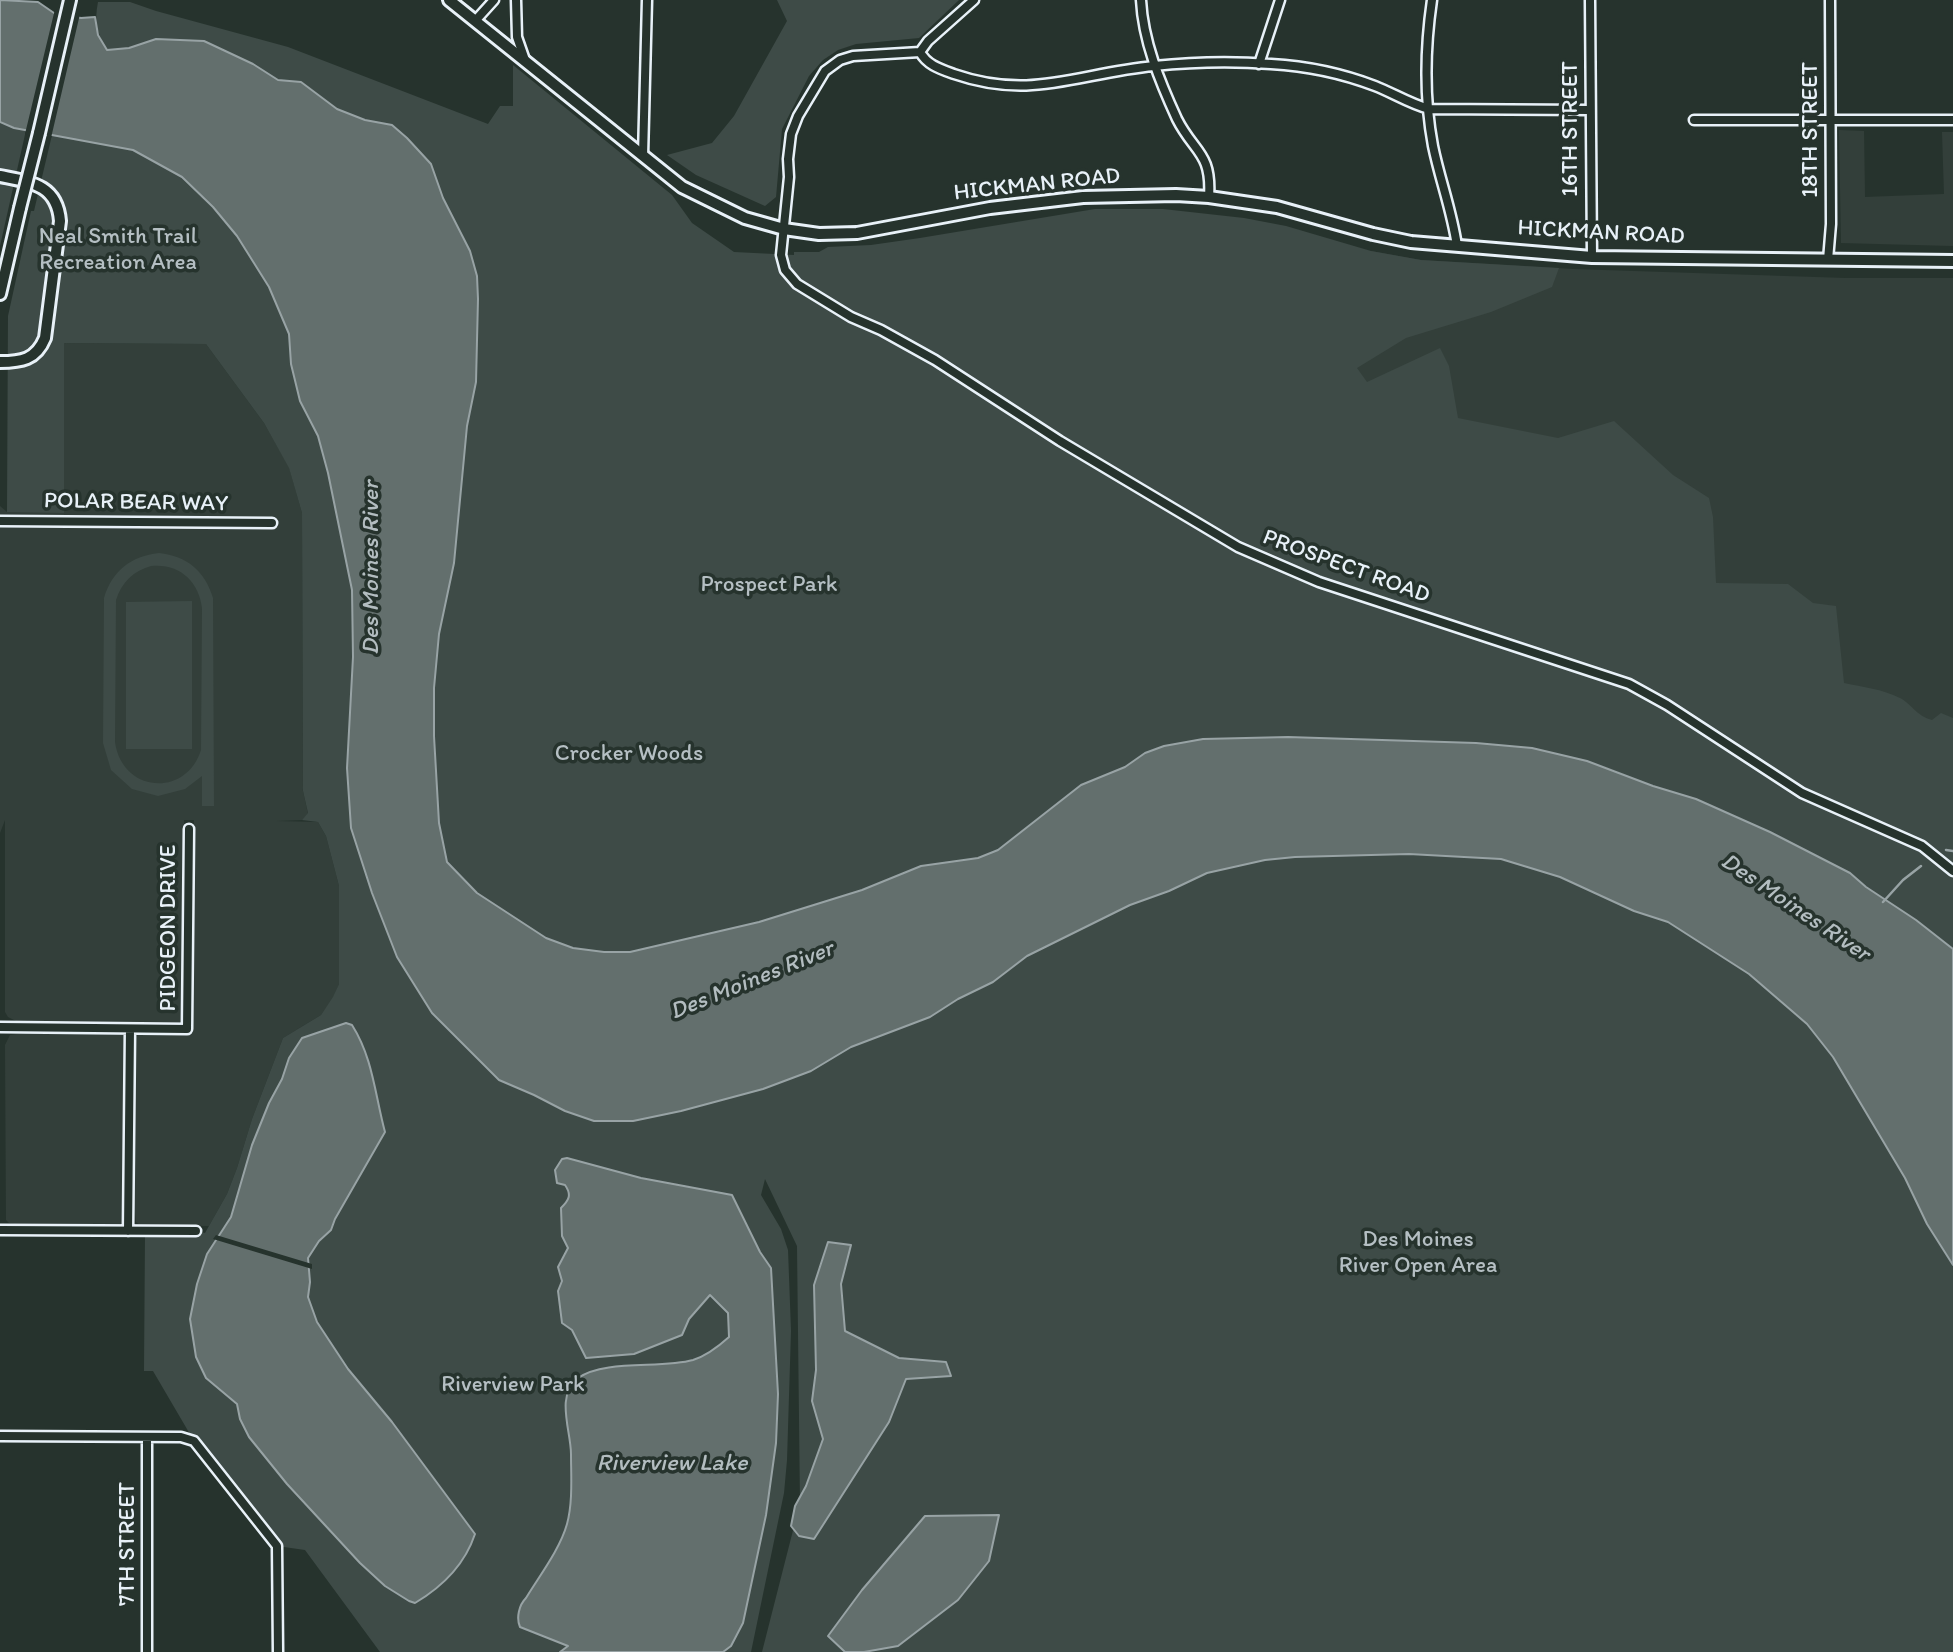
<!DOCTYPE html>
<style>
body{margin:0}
canvas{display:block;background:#26332d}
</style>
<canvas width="1953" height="1652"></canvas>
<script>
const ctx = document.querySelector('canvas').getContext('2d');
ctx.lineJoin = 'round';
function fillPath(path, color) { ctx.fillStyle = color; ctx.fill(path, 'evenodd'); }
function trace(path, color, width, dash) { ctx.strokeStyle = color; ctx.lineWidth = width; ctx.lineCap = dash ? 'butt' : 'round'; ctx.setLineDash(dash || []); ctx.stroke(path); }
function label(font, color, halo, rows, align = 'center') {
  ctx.font = font + ' Itim,sans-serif'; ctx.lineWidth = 7; ctx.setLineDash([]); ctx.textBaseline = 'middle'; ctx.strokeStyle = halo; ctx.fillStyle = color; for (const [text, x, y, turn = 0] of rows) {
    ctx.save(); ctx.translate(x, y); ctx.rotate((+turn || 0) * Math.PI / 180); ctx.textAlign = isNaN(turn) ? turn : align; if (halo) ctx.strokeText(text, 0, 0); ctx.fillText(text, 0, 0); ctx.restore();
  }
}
fillPath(new Path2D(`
 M1839 130 1864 131 1865 197 1944 194 1942 132H1953V246L1841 243Z
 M1371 251 1421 260 1573 269 1845 278H1953V781L1290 540Z
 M64 343 206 344 264 423 289 467 302 513 303 791 308 814 302 820 276 821 318 822 326 836 339 886V984L334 997 321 1015 283 1038 252 1119 237 1168 227 1194 209 1226 140 1225 136 1222 134 1205 135 1038 139 1034H191L194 820H184L183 1023 33 1022 16 1021 8 1017 5 1012V820L0 833V506L7 512H64Z
 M24 1033H121L125 1035V1192L122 1224 21 1225 9 1223 6 1220 5 1045 10 1035Z`), '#333f3a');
fillPath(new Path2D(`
 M777 0H959L919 38 856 44 838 50 823 60 809 76 782 129 776 197 765 206 696 175 667 155 712 143 734 116 787 21Z
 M98 2H130L156 11 288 47 488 124 500 106H513V65L672 195 692 223 734 252 794 255V252H819L828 247 871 245 920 238 1095 209H1163L1244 218 1286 226 1371 251 1421 260 1559 268 1552 287 1491 312 1406 338 1357 368 1367 382 1440 348 1449 366 1458 418 1558 438 1614 421 1673 475 1709 498 1713 517 1716 583 1788 584 1813 603 1836 606 1844 683C1863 687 1882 689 1900 698 1913 705 1915 715 1932 720L1941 713 1953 718V949C1919 923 1882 901 1850 873L1616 771 1587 761 1532 748 1476 743 1335 738 1203 739 1164 746 1145 753 1125 767 1081 785 998 850 978 858 920 866 862 890 759 922 630 952H604L573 948 546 938 477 893 447 862 439 823 434 736V688L439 634 454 563 467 426 476 382 478 299 431 164 392 126 365 120 337 109 301 82 278 80 253 64 204 41 156 39 129 48 107 50C97 34 94 22 98 2Z
 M0 122 26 130 0 246Z
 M52 135 133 150 182 177 213 207 237 236 269 287 289 334 291 364 300 401 318 436 328 473 352 590 353 657 347 768 351 828 362 859 432 1013 499 1080 534 1095 565 1111 811 1071 851 1047 930 1017 958 999 993 982 1027 956 1130 905 1169 891 1207 873 1265 860 1295 857 1409 854 1501 859 1560 877 1634 911 1668 922 1749 974 1807 1024 1833 1057 1906 1178 1927 1224 1953 1265V1652H762L800 1503 797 1246 765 1179 761 1195 781 1229 788 1250 791 1331 787 1460 784 1493 751 1652H380L305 1550 277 1546 194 1441 153 1371H144L145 1237H195L196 1231 205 1233 227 1194 237 1168 252 1119 283 1038 321 1015 333 997 339 984V886L326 836 318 822 302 820 308 813 303 791 302 513 289 468 264 423 206 344 64 343V513L7 512 8 316 31 211H34Z
 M159 553C187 556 205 571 213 598L214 806H202V776L185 789 158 796 132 789 111 770 103 743 104 598C112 571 131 556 159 553ZM151 566C179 563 199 581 202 608L201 750C186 798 122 793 115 742L116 600C122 582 133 571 151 566Z
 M192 601V749H126V602Z`), '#3e4b47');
const water = new Path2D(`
 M0 0 38 2 54 13 81 18 95 17 98 35 107 50 129 48 156 39 204 41 253 64 278 80 301 82 337 109 365 120 392 125 407 138 431 164 443 198 470 251 477 276 478 299 476 382 467 426 454 563 439 634 434 688V736L439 823 447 862 477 893 546 938 573 948 604 952H630L759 922 862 890 921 866 978 858 998 850 1081 785 1125 767 1145 753 1164 746 1203 739 1288 737 1476 743 1532 748 1587 761 1653 786 1696 799 1770 832 1850 873 1866 887 1916 920 1953 949V1265L1927 1224 1905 1178 1833 1057 1807 1024 1749 974 1668 922 1634 911 1560 877 1501 859 1409 854 1295 857 1265 860 1207 873 1169 891 1130 905 1027 956 993 982 958 999 930 1017 851 1047 811 1071 763 1089 681 1111 633 1121H594L565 1111 534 1095 499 1080 432 1013 397 957 372 893 351 828 347 768 353 657 352 590 328 473 318 436 300 401 291 364 289 334 269 287 237 236 213 207 182 177 133 150 14 128 0 122Z
 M346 1023 352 1025C373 1058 375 1095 385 1132L335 1219 331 1230 319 1241 308 1258 310 1282 308 1297 317 1322 348 1369 392 1422 475 1534C465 1564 442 1587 415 1603L409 1601 385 1586 360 1563 287 1484 249 1437 240 1419 237 1404 206 1378 196 1357 190 1319 197 1284 207 1254 231 1217 252 1145 269 1103 282 1079 289 1058 302 1038Z
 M567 1158 641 1178 732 1195 760 1252 771 1268 778 1394 776 1443 766 1515 743 1623 731 1646 723 1652H560L568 1646 520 1627C516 1618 519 1605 526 1598 540 1575 560 1549 567 1524 573 1502 571 1476 571 1454 571 1431 555 1395 578 1378 605 1359 661 1369 693 1360 706 1356 719 1346 729 1337L728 1313 710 1295 689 1319 682 1335 634 1354 586 1358 572 1330 562 1323 558 1291 562 1281 558 1267 568 1248 562 1236 561 1208C569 1200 572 1195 565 1185L557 1183 555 1170 562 1159Z
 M828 1242 851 1245 841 1284 845 1331 899 1358 946 1362 951 1376 906 1379 889 1422 814 1539 799 1536 791 1526 795 1506 806 1486 823 1439 812 1401 816 1370 814 1285Z
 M999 1515 989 1561 958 1600 898 1646 864 1652H845L828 1636 862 1590 925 1516Z`);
fillPath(water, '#636f6d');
trace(water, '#98a3a5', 2);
fillPath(new Path2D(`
 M55 9 80 14 51 138 25 134Z
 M216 1235 312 1264V1269L213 1239Z`), '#26332d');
trace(new Path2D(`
 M1946 850 1953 851
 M1883 902 1903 880 1921 866`), '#98a3a5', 2.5);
const street = new Path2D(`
 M516 0 517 37 525 60
 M974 0 928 41 920 52 853 56 840 60 825 71 798 116 791 134 788 159 789 177 781 255 785 270 797 284 851 317 881 330 935 360 1060 441 1238 547 1319 582 1629 684 1667 705 1802 793 1922 846 1953 871
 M1141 0C1143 41 1160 82 1177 119 1194 153 1212 152 1209 197
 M1432 0C1425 48 1424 98 1433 146 1440 180 1452 211 1457 246
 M1590 0 1592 257
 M475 21 494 0
 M920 52C927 65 940 69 954 74 1032 101 1078 73 1154 66 1192 62 1232 61 1271 64 1307 66 1341 73 1375 86 1393 93 1410 104 1429 109L1590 110
 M1259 64 1280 0
 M1694 120H1953
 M643 156 647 0
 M1828 260 1831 224 1830 0
 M0 521 272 523
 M0 1027 187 1029 189 829
 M0 1230 196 1231
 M128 1231 130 1029
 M0 1436 181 1437 194 1441 277 1546 278 1652
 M147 1652V1437`);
const secondary = new Path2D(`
 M449 0 682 187 745 218 784 229 819 234 857 233 990 208 1083 197 1176 195 1209 197 1277 207 1373 234 1411 242 1592 257 1953 261
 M39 133 70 0
 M0 176C30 182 57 184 60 221L45 338C36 360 21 362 0 362
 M0 294 20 208`);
trace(street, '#e8f1f8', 13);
trace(secondary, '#e8f1f8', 16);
trace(street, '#26332d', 8);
trace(secondary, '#26332d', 10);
const secondaryBridge = new Path2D(`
 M20 208 39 133`);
trace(secondaryBridge, '#e8f1f8', 16, []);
trace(secondaryBridge, '#26332d', 10);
label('23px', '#e8f1f8', '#26332d', [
 ["16TH STREET",1571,129,-90],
 ["18TH STREET",1811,130,-90],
 ["HICKMAN ROAD",1037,185,-6],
 ["HICKMAN ROAD",1601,233,3],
 ["POLAR BEAR WAY",136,503,1],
 ["PROSPECT ROAD",1346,567,20],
 ["PIDGEON DRIVE",169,928,-90],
 ["7TH STREET",128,1544,-90]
]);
label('23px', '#b5bfc3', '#26332d', [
 ["Neal Smith Trail",118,237],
 ["Recreation Area",118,263],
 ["Prospect Park",769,585],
 ["Crocker Woods",629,754],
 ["Des Moines",1418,1240],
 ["River Open Area",1418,1266],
 ["Riverview Park",513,1385]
]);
label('italic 24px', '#b3bdc0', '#26332d', [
 ["Des Moines River",372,568,-90],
 ["Des Moines River",1795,908,34],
 ["Des Moines River",752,981,-22],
 ["Riverview Lake",672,1464]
]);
</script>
